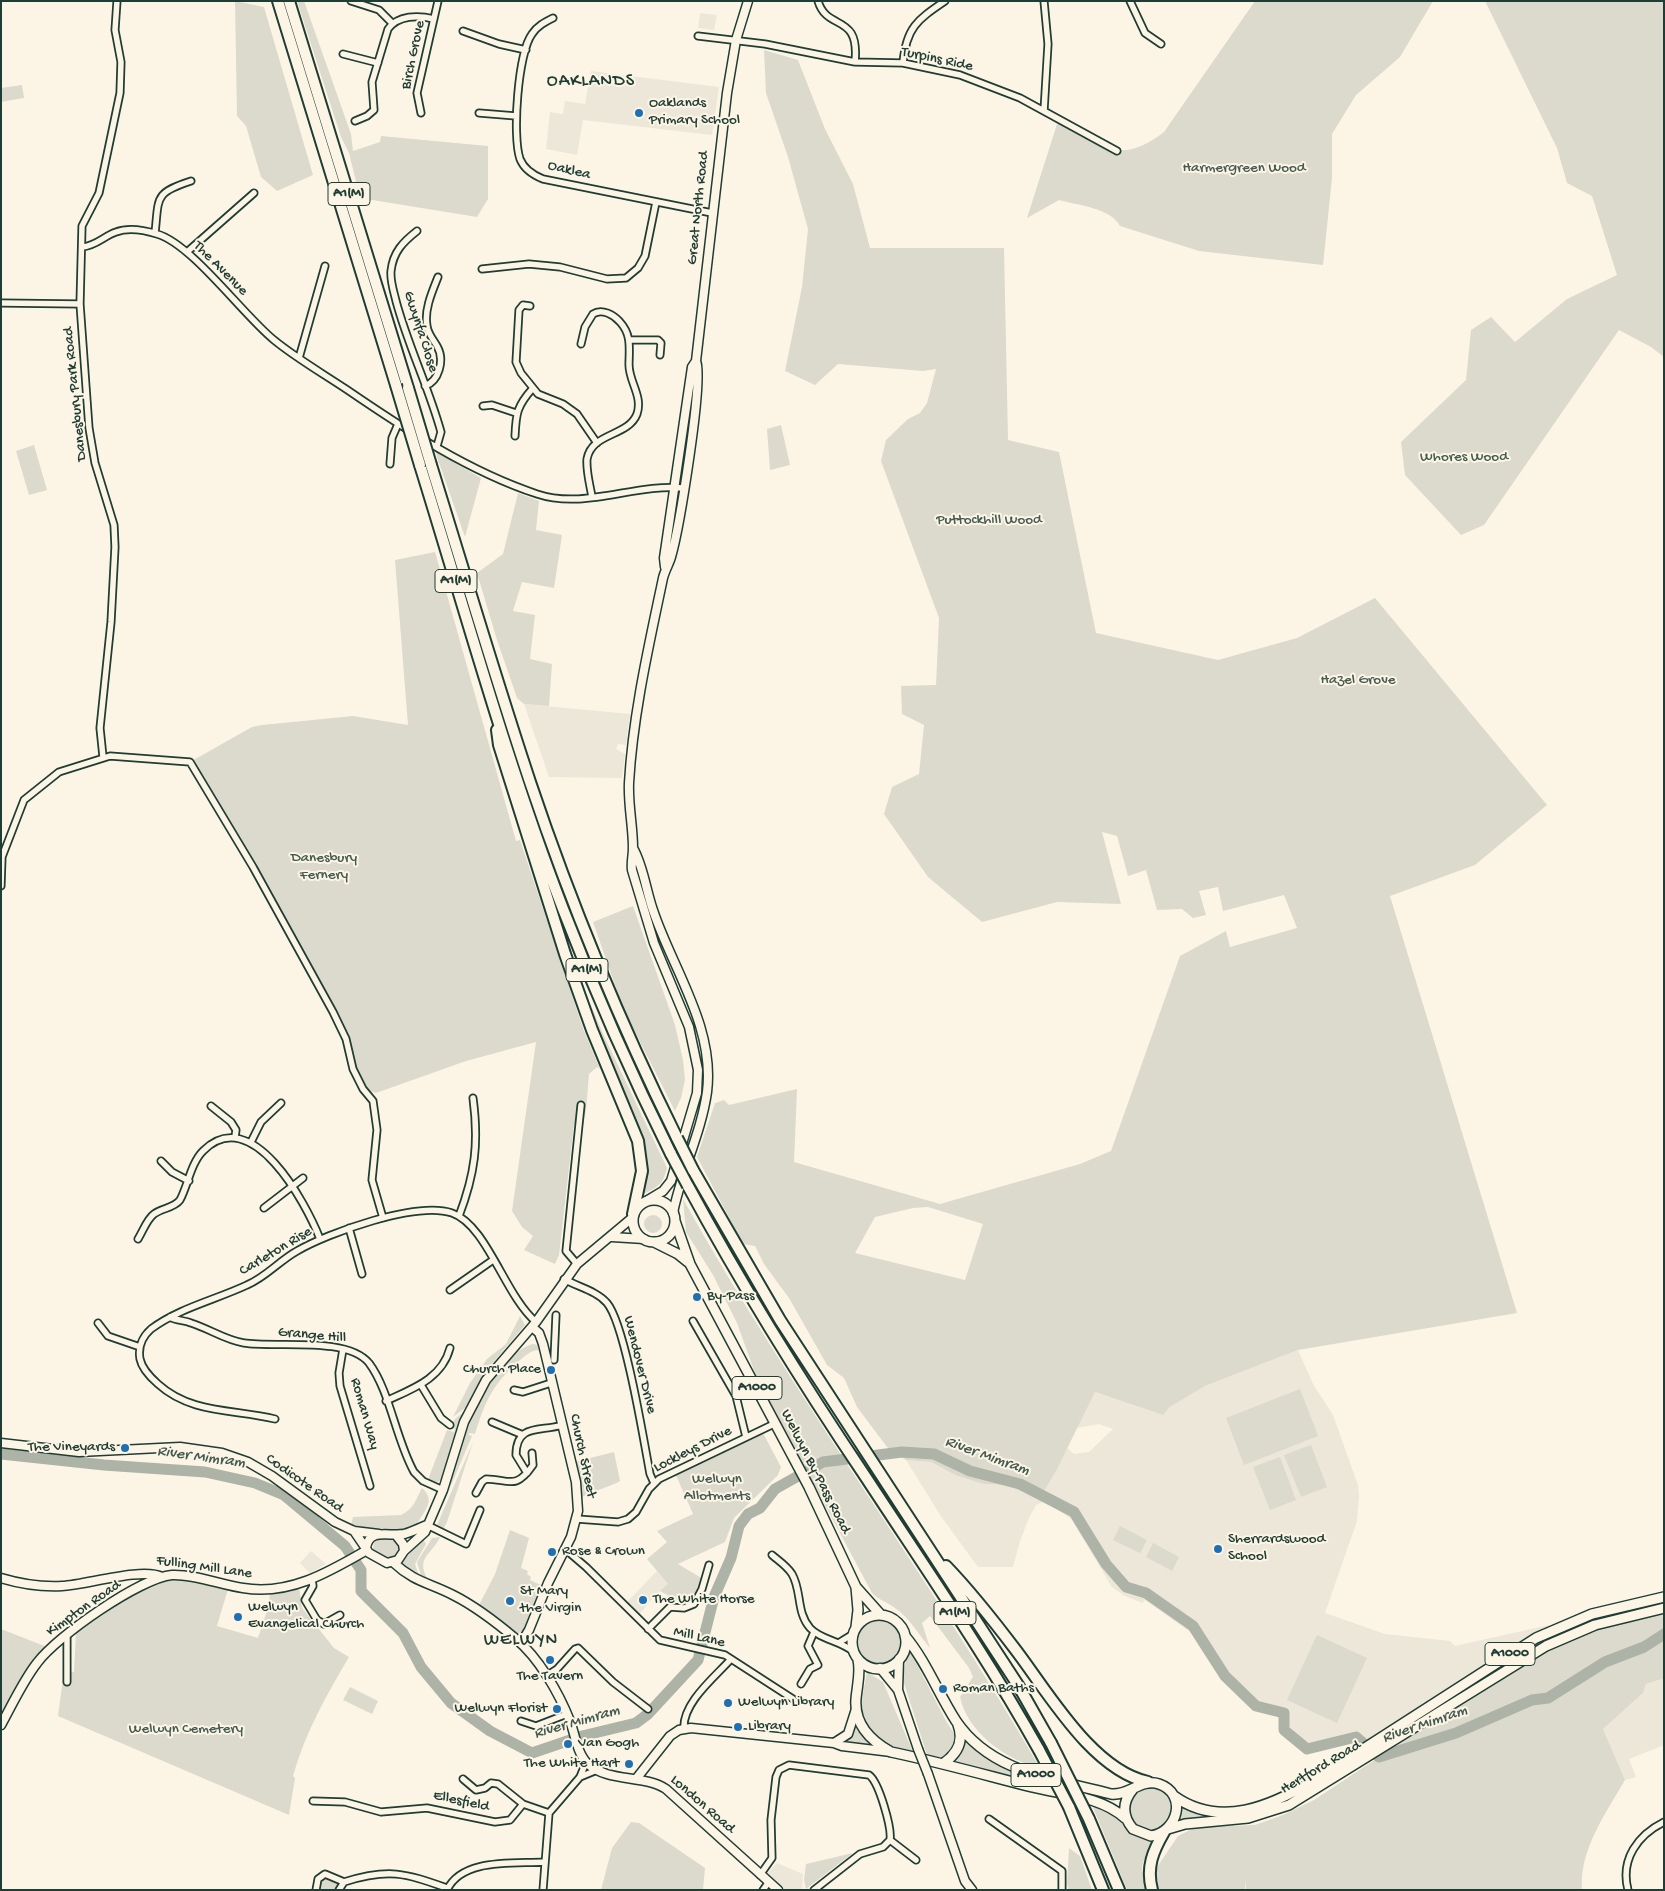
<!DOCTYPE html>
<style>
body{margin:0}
#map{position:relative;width:1665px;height:1891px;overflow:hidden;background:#fcf5e5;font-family:"Gochi Hand",sans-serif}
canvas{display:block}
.frame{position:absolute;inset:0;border:2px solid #1f3d34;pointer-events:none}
</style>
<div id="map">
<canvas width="1665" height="1891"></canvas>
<div class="frame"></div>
</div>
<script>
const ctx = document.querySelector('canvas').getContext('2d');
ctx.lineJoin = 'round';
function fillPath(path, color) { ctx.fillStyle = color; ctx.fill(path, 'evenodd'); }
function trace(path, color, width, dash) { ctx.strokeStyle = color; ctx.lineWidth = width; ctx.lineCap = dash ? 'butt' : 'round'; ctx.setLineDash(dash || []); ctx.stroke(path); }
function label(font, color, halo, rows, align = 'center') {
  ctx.font = font + ' "Gochi Hand",sans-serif'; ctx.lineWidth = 4; ctx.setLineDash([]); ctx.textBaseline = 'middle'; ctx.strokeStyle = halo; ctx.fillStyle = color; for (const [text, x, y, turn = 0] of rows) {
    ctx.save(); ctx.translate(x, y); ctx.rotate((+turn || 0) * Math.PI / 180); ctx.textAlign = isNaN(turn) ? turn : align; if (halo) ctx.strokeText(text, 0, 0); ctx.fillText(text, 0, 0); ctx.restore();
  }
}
fillPath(new Path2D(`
 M700 13 717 15 714 30 698 28Z
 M591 71 719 87 712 135 583 120 577 155 546 149 550 112 563 114 565 101 585 104Z
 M524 704 630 714 626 745 618 744 616 749 625 754 622 778 549 777Z
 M1298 1350 1313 1384 1333 1415 1358 1485 1359 1496 1357 1521 1325 1613 1385 1634 1450 1641 1455 1646 1549 1625 1367 1742 1352 1736 1305 1747 1296 1741 1288 1725V1709L1263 1705 1209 1655 1206 1657 1190 1632 1145 1600 1142 1603 1123 1595 1112 1587 1071 1519 1045 1501 1036 1505 1029 1518 1020 1541 1013 1567H978L940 1515 906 1460 931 1462 955 1475 983 1484 1005 1485 1040 1498 1067 1448 1074 1454 1089 1452 1113 1429 1099 1424 1077 1428 1095 1392 1163 1415 1170 1407 1205 1386Z
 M311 1551 326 1564 310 1573 300 1563Z
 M657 1571 669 1585 655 1595 639 1615 626 1603Z
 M1663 1679 1664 1745 1629 1759 1636 1777 1625 1780 1603 1729 1643 1693 1646 1684Z
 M777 1863 803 1874 802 1890H783L768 1877 767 1874Z`), '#ece7d8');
fillPath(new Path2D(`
 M235 1 264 7 313 175 277 191 261 177 246 126 237 116Z
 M297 1H304L351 134 353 151 380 142 381 136 488 146V199L477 217 360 198 349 153 341 137Z
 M1255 1H1433L1400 57 1356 95 1332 134V178L1323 265 1199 251 1120 226C1111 208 1077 205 1059 200L1027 218 1058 121 1113 154 1117 150C1135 152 1149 143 1164 132Z
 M1485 1H1664V357L1651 347 1619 330 1484 525 1461 535 1405 475 1401 442 1466 380 1471 330 1491 317 1515 342 1567 299 1617 275 1592 196 1567 183 1557 148Z
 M764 50 798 60 825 129 853 184 870 248H1004L1008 440 1059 452 1096 633 1218 660 1297 638 1375 598 1547 805 1475 865 1390 896 1517 1313 1298 1350 1205 1386 1170 1407 1163 1415 1095 1392 1057 1469 1040 1498 1005 1485 983 1484 955 1475 931 1462 906 1460 887 1447 857 1407 844 1378 827 1365 789 1298 764 1264 755 1246 743 1244 697 1157 715 1103 724 1100 729 1105 797 1089 794 1162 940 1204 1080 1164 1111 1151 1180 956 1226 931 1230 947 1297 928 1284 895 1223 911 1218 887 1199 891 1206 915 1193 918 1182 909 1157 910 1146 870 1128 876 1117 836 1102 832 1121 904 1057 902 982 922 928 877 884 814 892 787 919 774 924 725 902 714 901 686 936 685 939 618 881 461 886 440 908 419 920 413 927 403 936 369 923 371 838 364 815 385 785 371 802 287 808 229 788 157 766 93ZM928 1207 983 1224 965 1280 855 1253 875 1217 913 1208Z
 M22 85 24 98 1 102V88Z
 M781 425 790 465 770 470 767 429Z
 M34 445 47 490 29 495 16 451Z
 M436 452 481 478 465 537 437 457Z
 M518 493 539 501 536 530 562 535 554 588 522 582 513 611 535 615 530 659 552 664 549 706 524 704 517 698 497 640 477 573 503 554Z
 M435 552 516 841 520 840 584 1031 600 1069 597 1067 589 1074 586 1111 583 1125 574 1124 559 1255 555 1264 524 1250 533 1236 522 1227 512 1211 536 1042 466 1061 376 1093 363 1089C351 1064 345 1037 333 1012L190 762 252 727 262 725 353 716 408 725 395 560Z
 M633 906 675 1025 683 1060 685 1080 681 1098 675 1111 623 1008 593 922Z
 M570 956 604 1036 667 1168C663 1185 657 1188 641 1195L645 1162 643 1145 599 1038Z
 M683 1199C792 1395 928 1574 1040 1768 1006 1760 967 1732 960 1697L973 1677 969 1668 930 1616 922 1623 930 1648C919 1635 909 1617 895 1608 887 1602 879 1600 872 1593L756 1376 737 1323 713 1275 686 1232Z
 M644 1224a9 9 0 1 1 18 0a9 9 0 1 1-18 0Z
 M520 1316 525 1325 490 1366 465 1408 453 1417 470 1383 487 1359 506 1344Z
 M533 1344 538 1345 541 1353 538 1350C529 1351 525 1356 518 1362 492 1385 485 1402 475 1434L469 1433V1435L472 1436 441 1509C457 1458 467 1404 506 1364 514 1355 521 1347 533 1344Z
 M1300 1389 1318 1436 1244 1465 1226 1418Z
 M467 1409 445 1476 438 1482 429 1481V1477L447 1430 454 1432 455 1429 450 1428 455 1419Z
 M763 1433 781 1467 778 1475 734 1518 725 1542 678 1564 703 1579C691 1620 685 1603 660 1591L668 1584 647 1559 667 1542 657 1531 693 1514 675 1473Z
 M473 1442 447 1522 442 1532 437 1525Z
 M1311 1445 1327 1487 1301 1497 1284 1455Z
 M614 1452 620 1481C619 1483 589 1493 582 1497L574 1462Z
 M1280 1457 1296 1500 1270 1510 1253 1467Z
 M422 1488C439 1503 419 1514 416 1528L400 1532 351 1526 353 1517 401 1515C414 1509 416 1499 422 1488Z
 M1120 1526 1147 1540 1140 1553 1113 1540Z
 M510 1530 529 1538 521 1568 528 1571 527 1574 531 1577 530 1580 543 1586 526 1629 517 1634 478 1607 495 1574Z
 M381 1537 392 1539 399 1544 400 1549 396 1557 388 1558 373 1551 374 1540Z
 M440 1537C432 1555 415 1557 428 1580L427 1582 422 1579 417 1562 432 1538Z
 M423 1538 426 1544 415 1564 420 1579 400 1565Z
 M1153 1543 1179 1557 1172 1571 1146 1557Z
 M176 1578 228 1589 217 1626 258 1638 269 1605 270 1591 299 1586 302 1608 334 1648 349 1657C326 1696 305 1733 293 1776L295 1778 289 1815 58 1716 64 1671 74 1672 76 1633C92 1614 152 1582 176 1578Z
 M1664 1600V1605L1593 1622 1373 1750 1371 1748 1537 1641 1593 1618Z
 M1664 1611V1632L1630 1653 1650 1646 1664 1636V1681L1662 1679 1646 1684 1643 1693 1603 1729 1625 1780C1606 1813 1579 1850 1582 1890H1246V1880L1245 1890H1158L1155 1870 1178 1836 1188 1831 1198 1827 1255 1825 1283 1815 1314 1800 1376 1759 1393 1758 1419 1749 1474 1729 1534 1703 1549 1702 1573 1684 1619 1656 1600 1661 1586 1672 1574 1676 1548 1697 1532 1699 1519 1706H1508V1709L1495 1712 1489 1718 1479 1719 1471 1726 1429 1741 1383 1754 1551 1647 1599 1628Z
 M857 1642a22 22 0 1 1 44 0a22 22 0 1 1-44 0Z
 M1 1629 47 1647 36 1660 1 1722Z
 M1317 1635 1367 1658 1337 1723 1287 1700Z
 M909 1649 946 1721 956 1736 957 1740 953 1750 944 1758 927 1755 903 1680 904 1669Z
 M867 1672 883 1682 913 1752C890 1748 863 1735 862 1707 862 1696 865 1683 867 1672Z
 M350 1687 378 1701 372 1714 343 1700Z
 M856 1724 860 1732 876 1748 842 1744V1741L850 1736Z
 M963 1736 992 1761 1022 1775 1021 1780 950 1761Z
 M1367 1751 1368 1753C1319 1784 1274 1815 1214 1819 1203 1820 1190 1821 1179 1819L1182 1807C1234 1843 1323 1779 1367 1751Z
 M1129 1809a21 21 0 1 1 42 0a21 21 0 1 1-42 0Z
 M1092 1805 1103 1807 1120 1819 1130 1832 1137 1837 1151 1841 1142 1866 1145 1890H1127Z
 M631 1822 639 1823 705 1868 703 1890H601L612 1848Z
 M1069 1848 1080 1856 1092 1890H1069L1067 1884Z
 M853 1853 806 1889 804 1880 806 1864Z
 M324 1877 337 1881 339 1885 337 1890H318V1883Z`), '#dcdacc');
trace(new Path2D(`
 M1 1454 104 1465 205 1472 255 1483 284 1495 345 1546 361 1570V1591L403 1633 421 1667 451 1703 490 1731 532 1753 582 1736 636 1723 648 1714 698 1660 714 1597 731 1558 739 1526 748 1514 760 1508 775 1489 823 1462 902 1452 934 1454 970 1471 1020 1484 1074 1512 1106 1564 1126 1587 1146 1593 1193 1626 1225 1676 1256 1706 1284 1713V1730L1307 1749 1356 1737 1379 1757 1456 1733 1532 1700 1548 1698 1605 1662 1644 1647 1664 1634`), '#aeb3a7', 11);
const street = new Path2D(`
 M351 1 379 10 392 23
 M818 1C827 32 860 12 855 62
 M1044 1 1048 44 1044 111
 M1130 1 1145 33 1161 44
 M553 18C545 22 537 26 532 34 518 53 512 136 520 159 524 169 533 175 543 179L712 213
 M463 31 499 44 526 50
 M698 36 765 44 855 62 903 63 960 75 1020 98 1117 151
 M343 54 378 63
 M903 63C906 28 917 20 945 1
 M421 113 417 93 438 1
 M479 113 516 116
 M355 121 367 116 374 110 372 82 388 29C398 15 418 15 434 19
 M417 231C403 242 393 252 391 271 390 281 394 292 396 301 408 346 429 388 441 432L437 446
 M155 233C159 197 154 193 191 181
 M82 247C96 246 104 236 116 232 129 227 144 230 157 234 192 244 243 315 274 340 296 358 322 373 346 389 406 430 468 471 537 494 585 510 635 483 684 488
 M187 252 254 193
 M482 269 529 264 560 267 607 279 626 278 638 268 645 256 656 202
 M1 303 80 304
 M530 306 523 305 519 310 516 362 521 373 538 394 563 404 577 414 597 443
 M629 340H658L661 343 660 355
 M581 344 585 327 593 314C602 308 614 315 620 322 632 335 629 349 629 365 629 382 643 396 637 414 628 437 592 432 587 459 586 471 590 485 592 497
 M299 358 325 266
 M425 386C439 381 445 360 437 346 433 339 428 334 427 326 424 310 432 292 438 277
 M483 406 492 405 516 413
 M515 436C516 413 517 406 533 388
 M390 464 392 438 398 424
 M103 757 100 728 111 622 115 547 114 525 95 463 89 428 80 304 82 226 99 193 120 93 121 62 115 30 117 1
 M1 886 2 857 24 800 59 772 110 756 190 762 253 867 333 1012 346 1039 353 1069 363 1089 373 1101 377 1130 372 1180 383 1218
 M211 1106 231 1122 236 1130 235 1137
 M251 1142 261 1122 281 1103
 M161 1161 172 1172 189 1181
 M264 1208 303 1178
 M459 1216C475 1174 479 1143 473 1098
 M349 1228 362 1274
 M138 1239C143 1231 147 1219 154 1214 162 1208 174 1208 180 1200 188 1185 191 1163 203 1151 252 1102 306 1203 320 1239
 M577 1264 566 1251 581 1105
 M564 1279C578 1287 597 1291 607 1303 625 1324 644 1442 650 1474L654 1483
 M450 1290 493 1260
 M170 1317C177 1321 184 1320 191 1323 210 1329 225 1340 244 1343 276 1348 347 1336 369 1363 390 1391 396 1440 414 1472L423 1481 443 1490
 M693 1321 736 1396 746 1437
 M98 1323 108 1336 140 1347
 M343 1349 339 1373 340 1386 370 1486
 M554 1360 556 1315
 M421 1385 441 1418 450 1425
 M514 1390 523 1392 551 1383
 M386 1401C412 1389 442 1379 450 1348
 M275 1419C234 1409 191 1414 158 1384 150 1377 142 1369 140 1359 138 1348 142 1337 151 1329 179 1308 215 1300 247 1285 266 1277 279 1261 297 1251 328 1233 416 1201 452 1213 487 1225 505 1296 536 1322
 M492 1422 523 1435
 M527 1473 516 1455C516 1423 541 1432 562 1425
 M476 1493 482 1482 486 1479C509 1479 515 1491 533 1465L532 1453
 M577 1519 618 1522 628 1519 636 1512 649 1489 659 1479 776 1423
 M427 1525 466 1544 480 1510
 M565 1549 586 1567 660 1640 725 1655 793 1699
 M772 1555C779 1561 787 1566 792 1574 802 1591 796 1612 810 1628 821 1640 839 1640 854 1652
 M312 1580 313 1586 305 1600 317 1620 324 1624 340 1615
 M648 1629 670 1607 684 1608 694 1604 702 1589 709 1565
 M67 1635V1682
 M840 1642 853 1634
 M546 1676 557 1669 575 1649 578 1648 613 1682 648 1709
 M801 1684 810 1669 818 1665 808 1646 814 1632
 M521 1721 536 1726 567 1714
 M684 1729C682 1703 715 1677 731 1659
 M580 1777 597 1770
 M463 1779 476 1790 485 1788 491 1783 498 1784 523 1804 549 1813
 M313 1801 345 1802 381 1812 427 1808 495 1822 510 1820 523 1804
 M989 1819 1062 1871V1890
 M890 1840 916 1860
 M760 1875 772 1858 771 1820 776 1777 779 1770 789 1765 869 1775C879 1782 892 1828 890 1840L883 1847 860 1854 814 1890
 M316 1890 318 1879 325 1874 344 1882
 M339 1890 344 1882C389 1868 404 1873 447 1888
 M447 1890C462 1858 513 1864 544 1862
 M543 1890 549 1813 580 1777 586 1762
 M763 1890 768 1883
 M1628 1890C1620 1859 1638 1835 1664 1822`);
const secondary = new Path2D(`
 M665 567 664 558 692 367 696 361 727 93 736 40 748 1
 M633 848C644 867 646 892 654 913 674 971 715 1028 707 1092 701 1134 681 1172 673 1213
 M648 1200 663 1191 671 1181 697 1093 698 1070 689 1027 654 943 632 870C631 862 633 856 633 848 633 826 628 805 629 783 633 714 649 645 663 578 665 570 669 564 671 557 679 529 704 380 696 361
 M612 1237 644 1239
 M1 1443 79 1452 180 1447 222 1453 248 1462 272 1476 335 1522 354 1531 379 1534
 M354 1531 369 1553 387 1563 398 1560 404 1551 425 1532 443 1490 464 1422 486 1380 536 1322 577 1264 632 1218
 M396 1535 403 1544 404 1551
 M366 1548C369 1527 390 1537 404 1534 412 1532 419 1528 427 1525
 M394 1563C414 1582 430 1583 453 1595 475 1606 497 1623 516 1639 539 1658 559 1693 570 1721 575 1734 577 1753 587 1763 608 1783 643 1774 666 1789L778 1890
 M1 1578C21 1584 42 1587 62 1586 86 1585 142 1567 162 1577
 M521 1643 529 1630 548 1583 571 1537 578 1511 576 1482 543 1344 539 1333 532 1327
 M880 1668 898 1690 918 1749
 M898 1690 899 1659
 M1 1725C12 1705 23 1681 37 1663 57 1636 140 1578 172 1575 195 1574 221 1585 243 1588 289 1596 329 1572 367 1550
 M834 1743 848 1734 856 1709
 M928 1774 965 1881 972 1890
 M636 1779 670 1736 679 1730 691 1728 834 1743 842 1746 891 1752`);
const primary = new Path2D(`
 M633 1221a21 21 0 1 1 42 0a21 21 0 1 1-42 0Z
 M675 1221 690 1264 809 1487 856 1587 881 1615
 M654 1242 678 1254 688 1262
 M852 1642a27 27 0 1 1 54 0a27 27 0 1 1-54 0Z
 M856 1627 858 1610 856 1587
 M905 1636C926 1661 938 1693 956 1721 991 1773 1055 1779 1111 1794 1129 1796 1141 1778 1159 1784 1188 1794 1178 1832 1151 1836L1133 1829C1122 1816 1122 1802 1133 1789
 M858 1660C861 1673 857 1686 856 1699 854 1724 871 1741 891 1752 939 1762 985 1775 1032 1787 1064 1795 1100 1796 1125 1818
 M944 1763C958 1753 964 1741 958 1725
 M1174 1796C1220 1829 1271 1806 1315 1780L1536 1638 1592 1614 1664 1597
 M1168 1829 1185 1824 1248 1818 1289 1805 1546 1646 1595 1625 1664 1608`);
const highway = new Path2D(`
 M278 1 396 385
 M289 1 408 388
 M420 465C466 613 507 764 563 909 595 992 631 1074 671 1154
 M431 465C464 571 495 677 530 782 571 904 620 1023 677 1138
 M497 730 499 745 565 954 592 1030 638 1141 642 1171 633 1214
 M693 1170 780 1320 1018 1685 1051 1743
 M688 1186C742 1286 803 1384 867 1479 926 1569 987 1657 1039 1750
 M946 1566C971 1592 993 1620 1015 1649 1048 1692 1092 1770 1148 1782
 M1069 1807 1103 1890
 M1089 1819 1119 1890
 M1152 1890C1146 1867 1153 1851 1164 1832`);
trace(street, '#1f3d34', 9);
trace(secondary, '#1f3d34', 11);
trace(primary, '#1f3d34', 12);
trace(highway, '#1f3d34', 14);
trace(street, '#fcf5e5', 5.5);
trace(secondary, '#fcf5e5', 8);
trace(primary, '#fcf5e5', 9);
trace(highway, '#fcf5e5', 10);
const secondaryBridge = new Path2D(`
 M918 1749 928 1774`);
const highwayBridge = new Path2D(`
 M396 385 420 465
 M408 388 431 465
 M677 1138 693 1170
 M671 1154 688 1186
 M1051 1743 1089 1819
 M1039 1750 1069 1807`);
trace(secondaryBridge, '#1f3d34', 11, []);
trace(highwayBridge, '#1f3d34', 14, []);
trace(secondaryBridge, '#fcf5e5', 8);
trace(highwayBridge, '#fcf5e5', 10);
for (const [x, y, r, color] of [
 [639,113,5,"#1f6fb2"],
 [697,1297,5,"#1f6fb2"],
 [551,1370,5,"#1f6fb2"],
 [125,1448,5,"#1f6fb2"],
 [1218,1549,5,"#1f6fb2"],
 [552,1552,5,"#1f6fb2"],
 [643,1600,5,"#1f6fb2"],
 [510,1601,5,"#1f6fb2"],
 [238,1617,5,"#1f6fb2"],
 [550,1660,5,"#1f6fb2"],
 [943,1689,5,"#1f6fb2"],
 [728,1703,5,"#1f6fb2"],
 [557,1709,5,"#1f6fb2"],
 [738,1727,5,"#1f6fb2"],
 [568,1744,5,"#1f6fb2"],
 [629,1764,5,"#1f6fb2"]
]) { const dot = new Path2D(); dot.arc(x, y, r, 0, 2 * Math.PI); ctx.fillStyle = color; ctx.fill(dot); trace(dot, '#fcf5e5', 2); }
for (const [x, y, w] of [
 [349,194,42],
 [456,581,42],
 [587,970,42],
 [757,1388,50],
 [955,1613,42],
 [1510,1654,50],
 [1036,1775,50]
]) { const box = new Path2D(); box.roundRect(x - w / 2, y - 11.5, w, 23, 4); ctx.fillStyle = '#fcf5e5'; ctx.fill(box); trace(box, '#1f3d34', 1); }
label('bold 14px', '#1f3d34', null, [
 ["A1(M)",349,194],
 ["A1(M)",456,581],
 ["A1(M)",587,970],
 ["A1000",757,1388],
 ["A1(M)",955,1613],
 ["A1000",1510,1654],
 ["A1000",1036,1775]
]);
label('15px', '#1f3d34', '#fcf5e5', [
 ["Birch Grove",414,55,-78],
 ["Turpins Ride",937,60,12],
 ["Oaklea",569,171,13],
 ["Great North Road",699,208,-84],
 ["The Avenue",220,269,45],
 ["Gwynfa Close",420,332,72],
 ["Danesbury Park Road",76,394,-96],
 ["Carleton Rise",276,1252,-31],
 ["Grange Hill",312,1336,5],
 ["Wendover Drive",639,1365,76],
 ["Roman Way",364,1414,74],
 ["Lockleys Drive",693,1450,-27],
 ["Church Street",582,1456,78],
 ["Welwyn By-Pass Road",815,1472,63],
 ["Codicote Road",304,1484,35],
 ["Fulling Mill Lane",204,1568,8],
 ["Kimpton Road",84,1609,-35],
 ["Mill Lane",699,1638,13],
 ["Hertford Road",1321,1768,-31],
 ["Ellesfield",461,1802,12],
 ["London Road",702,1805,41]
]);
label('15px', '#1f3d34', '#fcf5e5', [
 ["Oaklands",649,104],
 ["Primary School",649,121],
 ["By-Pass",707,1297],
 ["Church Place",541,1370,"right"],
 ["The Vineyards",115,1448,"right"],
 ["Sherrardswood",1228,1540],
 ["School",1228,1557],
 ["Rose & Crown",562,1552],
 ["St Mary",520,1592],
 ["the Virgin",520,1609],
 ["The White Horse",653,1600],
 ["Welwyn",248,1608],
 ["Evangelical Church",248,1625],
 ["The Tavern",550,1677,"center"],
 ["Roman Baths",953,1689],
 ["Welwyn Library",738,1703],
 ["Welwyn Florist",547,1709,"right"],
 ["Library",748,1727],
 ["Van Gogh",578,1744],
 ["The White Hart",619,1764,"right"]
], 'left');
label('15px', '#455c52', '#fcf5e5', [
 ["Harmergreen Wood",1244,169],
 ["Whores Wood",1464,458],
 ["Puttockhill Wood",989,521],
 ["Hazel Grove",1358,681],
 ["Danesbury",324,859],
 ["Fernery",324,876],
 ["Welwyn",717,1480],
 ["Allotments",717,1497],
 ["Welwyn Cemetery",186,1730]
]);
label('italic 16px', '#435a51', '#fcf5e5', [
 ["River Mimram",987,1457,20],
 ["River Mimram",201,1458,8],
 ["River Mimram",577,1723,-16],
 ["River Mimram",1425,1725,-19]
]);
ctx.letterSpacing = '1px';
label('18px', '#1f3d34', '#fcf5e5', [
 ["OAKLANDS",591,82],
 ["WELWYN",521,1641]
]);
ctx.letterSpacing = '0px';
</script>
